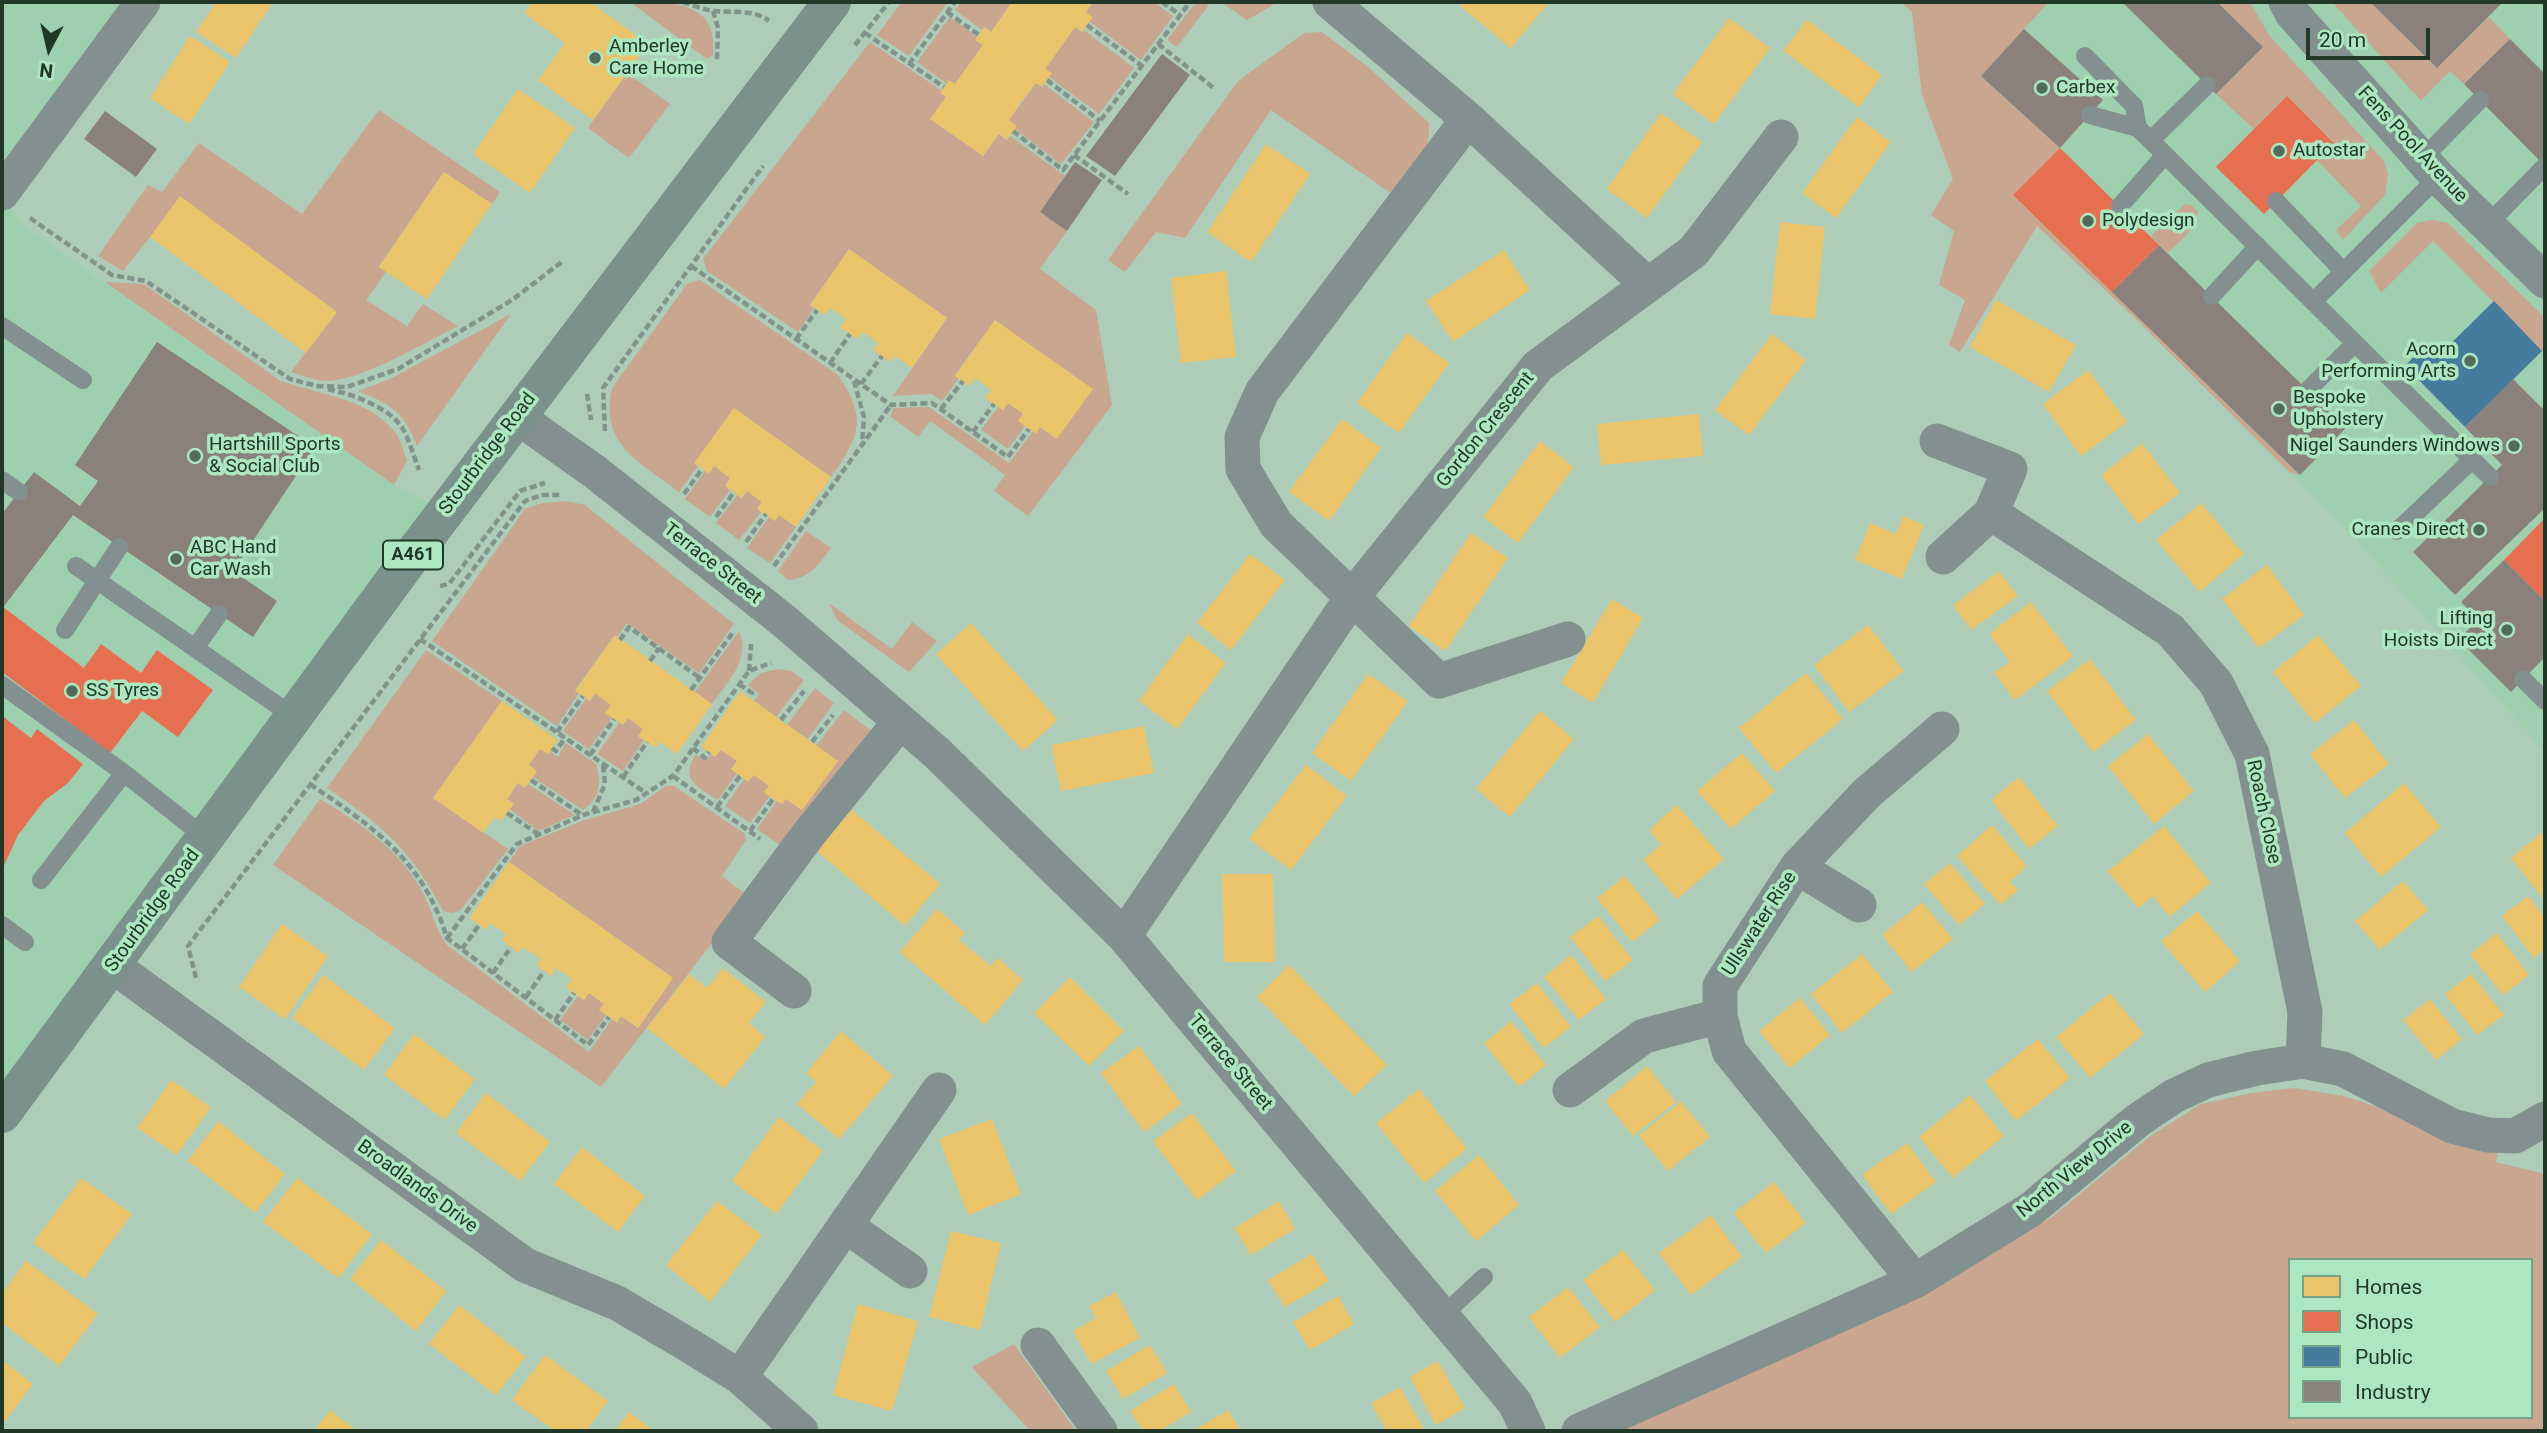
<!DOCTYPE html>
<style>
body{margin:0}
#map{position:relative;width:2547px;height:1433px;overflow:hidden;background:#adcdb8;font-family:Roboto,sans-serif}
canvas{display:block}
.frame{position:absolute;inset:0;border:4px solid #213829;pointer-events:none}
.legend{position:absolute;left:2288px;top:1258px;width:245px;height:161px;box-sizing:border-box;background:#ade7c0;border:2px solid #75a184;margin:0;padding:9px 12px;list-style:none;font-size:21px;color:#213829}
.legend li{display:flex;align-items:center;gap:14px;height:35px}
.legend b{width:35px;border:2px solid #75a184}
.north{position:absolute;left:14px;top:14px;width:70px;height:70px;-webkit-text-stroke:5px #ade7c0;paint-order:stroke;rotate:187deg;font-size:19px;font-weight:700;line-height:28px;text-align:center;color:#213829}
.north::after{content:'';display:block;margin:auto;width:24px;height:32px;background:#213829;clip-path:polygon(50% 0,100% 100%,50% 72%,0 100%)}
.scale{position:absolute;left:2306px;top:28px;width:124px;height:32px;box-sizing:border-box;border:4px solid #213829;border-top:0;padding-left:9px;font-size:21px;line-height:24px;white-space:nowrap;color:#213829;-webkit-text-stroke:5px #ade7c0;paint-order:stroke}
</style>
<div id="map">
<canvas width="2547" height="1433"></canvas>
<div class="frame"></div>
<ul class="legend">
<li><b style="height:19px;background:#e9c46a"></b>Homes</li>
<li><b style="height:19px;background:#e76f51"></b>Shops</li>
<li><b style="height:19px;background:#457b9d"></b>Public</li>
<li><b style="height:19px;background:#8a817c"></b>Industry</li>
</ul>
<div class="north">N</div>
<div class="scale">20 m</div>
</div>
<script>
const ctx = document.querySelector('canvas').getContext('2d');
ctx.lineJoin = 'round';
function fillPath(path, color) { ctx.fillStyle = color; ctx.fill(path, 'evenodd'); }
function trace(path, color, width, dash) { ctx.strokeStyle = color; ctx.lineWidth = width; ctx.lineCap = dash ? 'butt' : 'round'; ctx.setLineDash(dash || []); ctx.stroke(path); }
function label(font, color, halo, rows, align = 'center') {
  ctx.font = font + ' Roboto,sans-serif'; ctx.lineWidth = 7; ctx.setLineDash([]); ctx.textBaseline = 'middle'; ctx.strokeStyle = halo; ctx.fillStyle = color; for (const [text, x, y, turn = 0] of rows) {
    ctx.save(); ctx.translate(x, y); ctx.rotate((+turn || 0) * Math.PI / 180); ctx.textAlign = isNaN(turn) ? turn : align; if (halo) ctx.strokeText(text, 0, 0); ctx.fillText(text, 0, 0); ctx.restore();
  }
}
fillPath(new Path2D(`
 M2 2H143L2 193Z
 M2049 2H2545V752L2351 534 2138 321 2037 226 1981 76Z
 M2 196 24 226 394 485 447 511 2 1119Z`), '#9ed0af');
fillPath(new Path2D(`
 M630 2C671 2 719 0 713 55L707 59Z
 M902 2H948L909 56 877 35Z
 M961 2H1012L991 32 985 27 982 30 955 10Z
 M1093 2H1154L1173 16 1141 60 1089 21 1086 12Z
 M1196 2H1211L1177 47 1167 40Z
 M1221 2H1278L1247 20Z
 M1900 2H2049L1981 76 2060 148 2013 195 2300 475 2289 472 2138 321 2037 226 1960 352 1949 345 1965 300 1939 285 1954 231 1931 215 1953 179 1922 95 1912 12Z
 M2217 2H2250L2269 35 2384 161 2388 174 2385 195 2343 240 2336 230 2361 206 2317 160 2334 142 2287 96 2254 129 2216 94 2263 47Z
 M2332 2H2370L2437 68 2489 17 2510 39 2464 84 2450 71 2421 101Z
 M950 17 977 37 976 40 983 45 955 84H947L917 62Z
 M1075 27 1081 32 1084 30 1134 68 1099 114 1049 77 1051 73 1045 69Z
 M1322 32 1367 66 1429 123C1430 156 1414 172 1396 197L1271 110 1185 238 1156 232 1125 272 1108 260 1238 81 1304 33Z
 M870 42 942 91 946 97 931 119 983 156 999 134 1006 140 1010 136 1065 176 1040 212 1067 231 1040 269 1096 310 1112 405 1028 516 994 491 1005 475 930 421 918 437 890 416 894 408 929 407 1009 463 1033 431 1036 433 1040 427 1057 439 995 320 955 375 959 378 942 401 932 394 893 396 947 318 849 250 810 305 814 308 798 332 707 271 703 259Z
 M627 73 670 104 629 158 588 128Z
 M1036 83 1042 87 1044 84 1094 122 1061 164 1015 129 1016 126 1009 120Z
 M379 110 500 192 492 204 444 172 379 266 386 272 366 300 407 326 423 304 458 326C425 342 359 383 323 381 313 380 301 375 291 372L336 312 150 237 123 271 98 256 148 185 162 192 199 143 302 214Z
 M2185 204 2191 205 2198 212C2195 230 2180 241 2168 253L2151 236Z
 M2432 220 2448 223 2545 318V348L2542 351 2433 241 2381 293 2369 271 2417 223Z
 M700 280 838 375C868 419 860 436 831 477L734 408 695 463 698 466 679 492C640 462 599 445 612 388L687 284Z
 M105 282 144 284 279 380C317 395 367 397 394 431 401 439 404 452 407 461L394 485Z
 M511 314 417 446C404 412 391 404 358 391L390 379Z
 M1008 403 1023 414 1018 421 1025 426 1008 449 981 430 998 407 1003 410Z
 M714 466 730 478 725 485 730 490 710 517 685 499 705 471 709 474Z
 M747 491 762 502 757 508 761 512 739 540 716 523 737 495 742 498Z
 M566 501 585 505 734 624 699 673 627 623 617 637 614 636 575 690 579 693 557 726 432 641 525 509 542 503Z
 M779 515 796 527 770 563 747 548 769 517 775 521Z
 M806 531 831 548C819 564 809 579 788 580L778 571Z
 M829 603 892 649 912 622 937 641 909 672 837 620Z
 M739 631C751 659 727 683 712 704L695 692Z
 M426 650 502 701 433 798 508 849 460 911 451 913 443 911C413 852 382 825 327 788Z
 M778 669 791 671 804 680 776 717 754 701 759 694 748 685 761 673Z
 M815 688 834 703 808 739 787 725Z
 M595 693 611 705 606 713 612 718 589 749 563 731 586 699 590 701Z
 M844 710 873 732 784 848 757 829 777 801 782 804 786 799 802 810 838 761 816 746Z
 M628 718 643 729 638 736 644 740 623 771 597 754 619 723 623 725Z
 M566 743 596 764C601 783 601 798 583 810L533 777 537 771 529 765 540 749 548 754 550 751 558 757Z
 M721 750 737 761 731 769 737 773 718 800C698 787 679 781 696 754L705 761 711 754 716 756Z
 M754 775 769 786 764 792 770 796 750 823 725 806 745 778Z
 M518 783 524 788 528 784 575 815 538 831 510 809 514 804 507 799Z
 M666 786H674L745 834 746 840 722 876 748 896 601 1087 273 865 320 799C360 823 403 852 424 895 432 912 436 930 447 945L589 1052 612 1019 617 1022 621 1016 638 1028 673 978 509 862 520 846 582 821 640 804Z
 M589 993 604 1004 599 1010 606 1015 588 1040 560 1020 578 996 584 1000Z
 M2294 1088 2344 1096 2499 1147 2496 1162 2545 1174V1431H1621L1934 1285 2052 1217 2149 1137 2201 1104 2251 1093ZM2290 1260H2531V1417H2290Z
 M1014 1344 1076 1431H1030L972 1367Z`), '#c8a690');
fillPath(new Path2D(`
 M216 2H273L236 58 196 32Z
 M533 2H590L648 44 593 120 538 80 565 43 524 13Z
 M1012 2H1093L1086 12 1093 17 1082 32 1075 27 1045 69 1052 73 1044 84 1042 87 1036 83 1021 102 1009 120 1017 126 1007 140 999 134 983 156 930 119 946 97 940 93 944 87 949 80 955 84 983 45 975 40 982 30 984 27 991 32Z
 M1464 2H1549L1511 48 1460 6Z
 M1729 18 1770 48 1714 124 1673 94Z
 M1807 20 1882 75 1859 107 1783 51Z
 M190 36 230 62 189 124 150 98Z
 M518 89 575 128 530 193 473 154Z
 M1661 113 1702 142 1647 218 1607 189Z
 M1857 117 1891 142 1836 218 1802 193Z
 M1266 144 1310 174 1251 262 1207 232Z
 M444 172 492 204 427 299 379 267Z
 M180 196 337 312 306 353 150 237Z
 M1780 222 1825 227 1815 319 1770 314Z
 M849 249 947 318 912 368 895 356 891 362 873 350 878 343 863 332 858 339 840 328 846 319 830 308 825 315 810 305Z
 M1504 250 1530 290 1453 342 1426 301Z
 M1226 271 1236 357 1181 363 1171 278Z
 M1996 300 2076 345 2049 392 1970 347Z
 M995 320 1093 389 1057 439 1040 427 1036 434 1025 426 1018 421 1023 414 1008 403 1003 410 985 398 991 390 975 378 970 386 955 376Z
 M1407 333 1449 363 1399 433 1357 403Z
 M1772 334 1806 360 1749 435 1715 410Z
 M2088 370 2127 422 2081 456 2043 404Z
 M734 408 831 477 796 527 779 515 775 521 761 512 757 508 762 502 747 491 742 498 730 490 725 486 730 478 714 466 709 474 694 463Z
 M1699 414 1703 456 1601 465 1597 424Z
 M1342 419 1381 448 1329 521 1289 492Z
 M1540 441 1574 467 1518 543 1483 517Z
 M2142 443 2180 493 2138 524 2101 475Z
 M2201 503 2244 554 2200 592 2156 540Z
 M1903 516 1924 525 1902 579 1855 560 1870 523 1896 534Z
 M1471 533 1508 558 1445 651 1409 626Z
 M1250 554 1285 580 1231 650 1197 623Z
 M2267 565 2304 615 2259 648 2222 599Z
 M1999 571 2018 596 1971 630 1953 605Z
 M1612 599 1643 618 1593 703 1561 683Z
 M2031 602 2073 656 2015 700 1994 673 2010 662 1989 634Z
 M971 623 1058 720 1023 751 936 654Z
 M1868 625 1904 671 1849 712 1814 665Z
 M1188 634 1226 663 1177 729 1139 701Z
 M615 635 712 704 677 754 660 742 656 748 638 736 643 729 628 718 623 725 605 713 611 705 595 693 590 701 575 691Z
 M2318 635 2361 686 2315 723 2273 672Z
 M2090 659 2136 720 2093 752 2047 691Z
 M1806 673 1843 719 1776 773 1739 728Z
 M1368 674 1408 701 1351 781 1312 753Z
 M740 691 838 761 802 810 786 799 782 804 773 799 764 792 769 786 754 775 748 782 740 776 731 769 737 761 721 750 715 757 701 747Z
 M502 701 558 740 548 754 540 749 529 765 537 771 525 788 518 783 507 799 514 804 501 821 495 817 483 833 433 798Z
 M1540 711 1574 739 1510 817 1476 789Z
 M2354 720 2389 764 2345 798 2310 754Z
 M1144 726 1154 773 1061 791 1051 745Z
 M2148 734 2194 791 2154 824 2108 766Z
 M1742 753 1775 791 1731 829 1697 791Z
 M1306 765 1347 796 1291 870 1249 839Z
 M2019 777 2058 826 2029 849 1991 800Z
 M2404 783 2441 827 2381 877 2345 833Z
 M1677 805 1724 859 1677 899 1643 860 1661 844 1649 830Z
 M847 806 940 884 905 926 812 847Z
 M1992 825 2027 866 2010 882 2018 890 2001 905 1957 856Z
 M2164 826 2211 883 2169 917 2153 896 2138 908 2108 871Z
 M2545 830V901L2511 858Z
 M509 862 673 978 638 1028 621 1016 617 1023 599 1010 604 1004 589 993 584 1000 578 996 566 987 572 979 556 968 551 976 536 965 541 959 523 947 519 953 502 940 506 934 491 923 486 930 469 918Z
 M1950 863 1985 904 1959 925 1924 884Z
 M1222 874H1273L1275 962H1224Z
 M1625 876 1660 920 1632 942 1597 898Z
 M2403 881 2428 910 2380 950 2355 921Z
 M2528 896 2545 918V949L2534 958 2502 916Z
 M1922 902 1953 939 1912 972 1882 935Z
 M937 909 965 933 959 940 991 966 998 958 1023 980 985 1025 900 952Z
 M2197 911 2240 961 2205 992 2161 941Z
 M1598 916 1633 960 1605 981 1570 937Z
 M282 924 328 956 285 1019 239 987Z
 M2497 933 2529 975 2503 995 2470 954Z
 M1862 954 1893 992 1842 1033 1811 994Z
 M1571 955 1606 999 1579 1020 1544 977Z
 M1289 965 1387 1065 1354 1096 1257 997Z
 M723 968 766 1002 749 1023 765 1037 724 1089 647 1028 689 974 707 988Z
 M2471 974 2504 1015 2477 1035 2445 994Z
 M323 975 395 1028 364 1070 292 1018Z
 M1070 977 1124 1031 1089 1066 1034 1013Z
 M1537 983 1571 1027 1544 1048 1509 1004Z
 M2110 993 2144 1034 2090 1078 2056 1037Z
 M1800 998 1830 1035 1790 1068 1759 1031Z
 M2430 999 2462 1039 2436 1060 2403 1020Z
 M1511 1021 1546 1065 1519 1087 1484 1043Z
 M841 1031 893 1076 839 1139 797 1104 816 1082 806 1073Z
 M414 1034 475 1079 445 1120 384 1075Z
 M2038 1039 2070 1078 2016 1121 1985 1081Z
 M1139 1046 1182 1104 1144 1132 1101 1073Z
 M1647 1066 1676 1102 1633 1136 1605 1101Z
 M171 1080 211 1107 177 1155 137 1128Z
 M1419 1089 1467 1149 1424 1183 1376 1123Z
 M486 1093 550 1142 520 1181 456 1133Z
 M1970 1095 2004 1136 1953 1178 1919 1137Z
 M1681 1101 1710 1137 1668 1171 1639 1136Z
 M1192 1113 1236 1171 1197 1200 1153 1141Z
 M779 1117 823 1151 776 1214 732 1181Z
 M992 1119 1021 1194 968 1215 939 1139Z
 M218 1121 285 1174 255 1213 188 1161Z
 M1907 1143 1936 1182 1891 1214 1862 1175Z
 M582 1147 645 1196 618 1232 554 1184Z
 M1479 1155 1519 1205 1476 1241 1435 1191Z
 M81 1178 132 1214 84 1279 33 1243Z
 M297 1178 372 1234 339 1278 263 1222Z
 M1774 1182 1806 1223 1766 1253 1734 1213Z
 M717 1201 762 1235 710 1302 666 1265Z
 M1279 1201 1295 1229 1251 1255 1234 1228Z
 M1711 1215 1742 1257 1691 1295 1659 1253Z
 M951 1231 1001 1243 980 1330 929 1317Z
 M381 1240 446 1291 416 1331 350 1279Z
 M1623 1250 1655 1290 1615 1322 1583 1280Z
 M1312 1254 1329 1281 1285 1307 1268 1280Z
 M26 1261 98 1314 59 1366 2 1323V1294Z
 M1568 1287 1600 1327 1560 1358 1529 1317Z
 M1116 1292 1140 1338 1091 1364 1073 1331 1096 1318 1089 1306Z
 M1338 1296 1354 1324 1310 1350 1293 1322Z
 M858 1304 918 1321 892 1411 833 1395Z
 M459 1305 526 1357 496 1395 429 1344Z
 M1150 1345 1167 1373 1123 1399 1106 1371Z
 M545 1355 608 1401 586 1431H555L512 1400Z
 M2 1360 33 1384 2 1425Z
 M1438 1361 1465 1408 1436 1425 1410 1377Z
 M1174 1384 1191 1412 1159 1431H1143L1130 1411Z
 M1400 1387 1425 1431H1387L1371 1403Z
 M330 1410 357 1431H314Z
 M1228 1410 1241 1431H1193Z
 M629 1412 654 1431H615Z`), '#e9c46a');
fillPath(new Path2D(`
 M2287 96 2334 143 2264 214 2216 167Z
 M2060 148 2159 245 2112 292 2013 195Z
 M2545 518V601L2504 560Z
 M3 607 84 668 101 644 141 673 157 650 213 690 178 737 142 711 110 753 2 672Z
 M2 716 31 738 37 729 83 764 68 783 44 801 18 835 2 870Z`), '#e76f51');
fillPath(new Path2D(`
 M2494 301 2542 351 2465 427 2405 366 2427 343 2439 355Z`), '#457b9d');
fillPath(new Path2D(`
 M2122 2H2217L2263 47 2216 94Z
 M2370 2H2503L2437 68Z
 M2024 29 2103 100 2060 148 1981 76Z
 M2510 39 2545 74V166L2464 84Z
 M1162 54 1190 75 1115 176 1086 156Z
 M105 111 157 149 136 177 84 139Z
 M1075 162 1102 180 1067 231 1040 212Z
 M2159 245 2346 428 2300 475 2112 292Z
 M157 342 315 447 233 571 277 601 253 637 73 515 2 609V514L34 472 80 506 98 481 75 465Z
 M2513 379 2545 411V508L2455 595 2413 552 2502 465 2465 427Z
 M2504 560 2545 601V657L2511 692 2458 639 2479 620 2461 602Z`), '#8a817c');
trace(new Path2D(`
 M683 2C693 5 704 10 715 11 733 13 754 9 769 21
 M1162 2 1180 15
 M713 11 718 28 717 60
 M947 12 979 35
 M1087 25 1142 66
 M865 33 944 87
 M1158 44 1215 89
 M855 45 889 2
 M909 64 955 2
 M1047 80 1100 121
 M1013 131 1063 170 1190 2
 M1074 155 1128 194
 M30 218 112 275 146 281 290 379 317 386 347 387 398 369 512 300 563 261
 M691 266 891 405 932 403 1008 457 1029 429
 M796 339 817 310
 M830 363 850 334
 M854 381 864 417 862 444
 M861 384 882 356
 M328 389C351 394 390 407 403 429 410 442 414 457 419 470
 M587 394 591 420
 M941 409 963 381
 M605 431 603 388 763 166
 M973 432 994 404
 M684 494 702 469
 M716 517 734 492
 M746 542 766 514
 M774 566 891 405
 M440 586 449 584 520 491 545 483
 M420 639 646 793
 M620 640 629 627 700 678
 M650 661 659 648
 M749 671 751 644
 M739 684 752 693 750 698
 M691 690 734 631
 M781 720 804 691
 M557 732 583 696
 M812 742 833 715
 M552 748 556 751 565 738
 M693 748 705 758 709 752
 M590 755 614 719
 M673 776 760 839
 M623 777 647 742
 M531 780 582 815
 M310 784C374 828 423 860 447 938L588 1045 609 1017
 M717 807 740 776
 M593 812 605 784 603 764
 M507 813 538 834
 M750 831 773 799
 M447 938 517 844 583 815 636 800 673 776 749 671 771 663
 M462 949 479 925
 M493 973 511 947
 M196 978 188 946 525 501 542 495H561
 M526 997 544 971
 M555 1020 574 993`), '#82938c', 4.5, [7, 3.5]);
trace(new Path2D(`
 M2085 56 2134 106 2138 128
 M2090 115 2138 128 2490 477
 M2151 140 2207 85
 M2422 159 2480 100
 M2276 201 2343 271
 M2120 206 2165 155
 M2487 225 2545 166
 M2212 296 2258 246
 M2314 301 2438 177
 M2 326 83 380
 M2308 390 2355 343
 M2 480 19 492
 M2397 531 2472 460
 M76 566 293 716
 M65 630 119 547
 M195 648 219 614
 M2523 679 2545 701
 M2 685 124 773 206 838
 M41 880 124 773
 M2 925 25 942
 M1442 1316 1484 1277`), '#82908f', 18);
trace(new Path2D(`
 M2286 2 2292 13 2438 177 2545 281
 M1468 119 1262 392 1242 437 1243 469 1276 524 1439 681 1568 639
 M2 193 143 2
 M1648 285 1694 251 1781 137
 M516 416 595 472 784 621 937 753 1124 936 1515 1403 1528 1431
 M1937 441 2010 469 1991 513 1943 557
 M1991 513 2170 630 2216 683 2252 754 2305 1012 2303 1061
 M1797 867 1859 905
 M1124 936 1353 596 1538 366 1648 285 1468 119 1330 2
 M113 966 525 1265 617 1303 687 1344 740 1377 801 1431
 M794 991 729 942 808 835 900 722
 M1570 1090 1644 1036 1720 1016
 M846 1226 910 1271
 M1915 1281 1729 1051 1720 1016V986L1797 867 1867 793 1942 729
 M1038 1345 1100 1431
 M740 1377 939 1090
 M1579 1431 1915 1281 2030 1210 2138 1120 2174 1096 2208 1080 2257 1068 2303 1061 2343 1069 2452 1126 2488 1135 2515 1136 2545 1119`), '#82908f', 35);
trace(new Path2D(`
 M2 1114 411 557 832 2`), '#7b928c', 38);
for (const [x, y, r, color] of [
 [595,58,7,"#526c5b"],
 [2042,88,7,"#526c5b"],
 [2279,151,7,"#526c5b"],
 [2088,221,7,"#526c5b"],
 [2470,361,7,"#526c5b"],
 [2279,409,7,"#526c5b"],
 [2514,446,7,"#526c5b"],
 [195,456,7,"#526c5b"],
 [2479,530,7,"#526c5b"],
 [176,559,7,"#526c5b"],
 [2507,630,7,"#526c5b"],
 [72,691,7,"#526c5b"]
]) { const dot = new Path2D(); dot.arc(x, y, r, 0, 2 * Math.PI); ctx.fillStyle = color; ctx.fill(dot); trace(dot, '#ade7c0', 2.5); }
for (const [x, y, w] of [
 [413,555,60]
]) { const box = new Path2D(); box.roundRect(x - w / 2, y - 14.5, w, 29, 5); ctx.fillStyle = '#ade7c0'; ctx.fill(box); trace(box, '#213829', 2); }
label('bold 18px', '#213829', null, [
 ["A461",413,555]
]);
label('19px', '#213829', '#ade7c0', [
 ["Amberley",609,47],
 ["Care Home",609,69],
 ["Carbex",2056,88],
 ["Autostar",2293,151],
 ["Polydesign",2102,221],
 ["Acorn",2456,350,"right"],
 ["Performing Arts",2456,372,"right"],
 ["Bespoke",2293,398],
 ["Upholstery",2293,420],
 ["Hartshill Sports",209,445],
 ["& Social Club",209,467],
 ["Nigel Saunders Windows",2500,446,"right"],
 ["Cranes Direct",2465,530,"right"],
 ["ABC Hand",190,548],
 ["Car Wash",190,570],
 ["Lifting",2493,619,"right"],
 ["Hoists Direct",2493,641,"right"],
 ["SS Tyres",86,691]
], 'left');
label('19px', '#213829', '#ade7c0', [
 ["Fens Pool Avenue",2412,145,47],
 ["Gordon Crescent",1486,430,-51],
 ["Stourbridge Road",488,454,-53],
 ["Terrace Street",712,564,38],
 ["Roach Close",2263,812,78],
 ["Stourbridge Road",153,911,-54],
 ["Ullswater Rise",1760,924,-57],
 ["Terrace Street",1230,1063,50],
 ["North View Drive",2075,1170,-39],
 ["Broadlands Drive",417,1187,36]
]);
</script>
